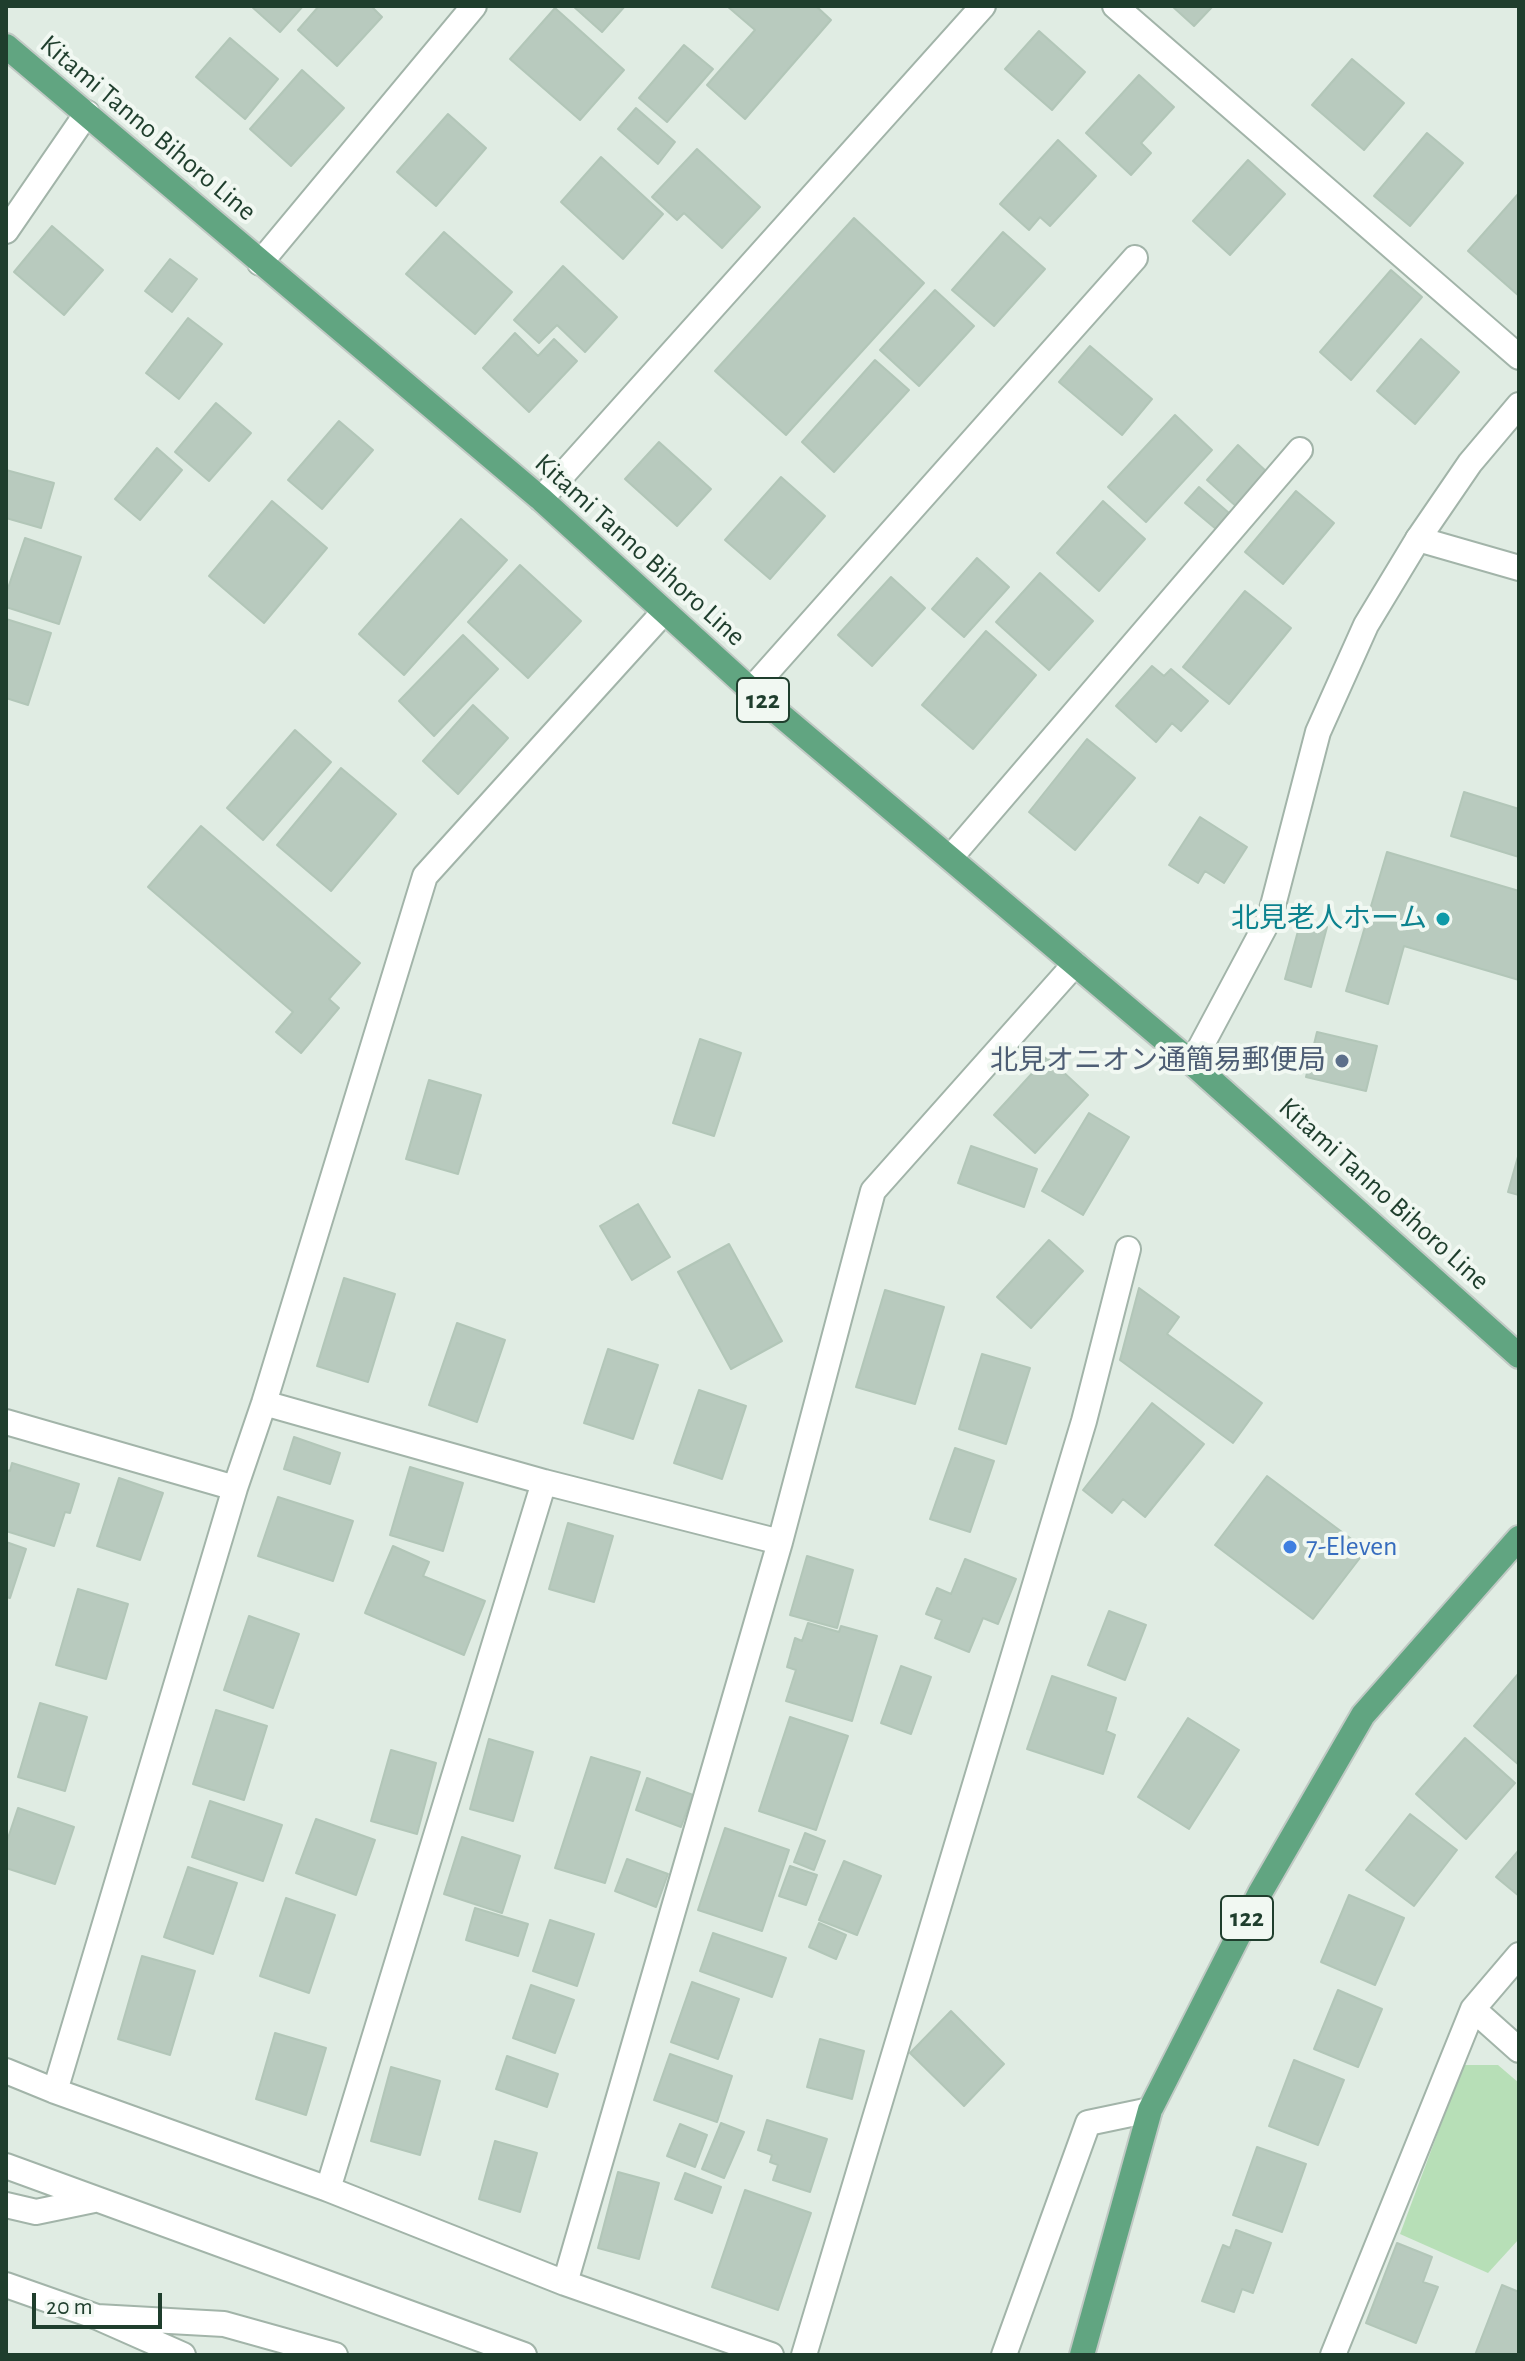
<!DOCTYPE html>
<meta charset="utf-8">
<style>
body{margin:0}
#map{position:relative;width:1525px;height:2361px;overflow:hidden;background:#e0ece3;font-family:"Alegreya Sans",sans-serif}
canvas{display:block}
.frame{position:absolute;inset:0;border:8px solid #1f3e2d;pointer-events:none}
.scale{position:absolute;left:32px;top:2293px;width:130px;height:36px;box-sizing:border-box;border:4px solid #1f3e2d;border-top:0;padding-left:10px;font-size:24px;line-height:28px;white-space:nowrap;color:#1f3e2d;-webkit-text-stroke:6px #f1f8f2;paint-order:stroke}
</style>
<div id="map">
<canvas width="1525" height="2361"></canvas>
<div class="frame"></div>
<div class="scale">20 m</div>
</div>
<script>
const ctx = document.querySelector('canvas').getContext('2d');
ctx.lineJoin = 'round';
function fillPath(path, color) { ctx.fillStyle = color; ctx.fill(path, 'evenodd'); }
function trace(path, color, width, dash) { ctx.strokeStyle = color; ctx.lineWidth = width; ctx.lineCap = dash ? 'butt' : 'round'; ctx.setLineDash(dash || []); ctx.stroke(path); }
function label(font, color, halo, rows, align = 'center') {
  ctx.font = font + ' "Alegreya Sans","Noto Sans JP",sans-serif'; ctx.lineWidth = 8; ctx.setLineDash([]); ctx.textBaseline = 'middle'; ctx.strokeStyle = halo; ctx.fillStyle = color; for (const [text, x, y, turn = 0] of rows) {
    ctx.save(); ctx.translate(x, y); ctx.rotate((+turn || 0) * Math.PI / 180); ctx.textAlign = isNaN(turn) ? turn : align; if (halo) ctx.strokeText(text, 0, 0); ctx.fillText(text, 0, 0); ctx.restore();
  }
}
fillPath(new Path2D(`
 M1463 2065H1498L1519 2083V2239L1488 2273 1400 2234Z`), '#b7dfb7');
const building = new Path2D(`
 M251 6H303L280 32Z
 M319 6H371L382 17 337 66 298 30Z
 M573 6H625L602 32Z
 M727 6H816L831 20 745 119 707 85 755 30Z
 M1172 6H1213L1194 26Z
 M555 8 624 70 580 120 510 59Z
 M1039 31 1085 72 1052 110 1005 69Z
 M230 38 278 79 245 119 196 77Z
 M684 45 713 69 667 122 639 98Z
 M1352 59 1404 103 1364 150 1312 105Z
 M302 70 344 108 291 166 250 129Z
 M1139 75 1174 107 1141 143 1151 153 1131 175 1086 133Z
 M636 108 675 142 658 164 618 129Z
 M448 114 486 148 436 206 397 172Z
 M1427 133 1463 163 1410 226 1374 196Z
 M1058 140 1096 176 1050 226 1040 217 1029 230 1000 204Z
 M697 149 760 207 722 248 684 213 677 220 652 197Z
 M601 157 663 214 623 259 561 202Z
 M1248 160 1285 194 1230 255 1193 221Z
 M1519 193V296L1468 251Z
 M854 218 924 283 786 435 715 371Z
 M52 226 103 270 64 315 14 272Z
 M444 232 512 292 475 334 406 274Z
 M1003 232 1045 269 994 326 952 290Z
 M170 259 197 279 172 312 145 291Z
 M563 266 617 317 585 352 557 325 539 343 514 320Z
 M1391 270 1422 297 1351 380 1320 352Z
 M935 290 974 326 919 386 880 350Z
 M188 318 222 344 179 399 146 373Z
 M515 333 538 356 554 339 577 361 529 412 483 368Z
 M1421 339 1459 372 1415 424 1377 391Z
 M1090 346 1152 399 1122 435 1059 382Z
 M875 360 909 390 834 472 802 442Z
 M216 403 251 433 209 481 175 452Z
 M1175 415 1212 450 1146 522 1108 487Z
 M339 421 373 450 322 509 288 480Z
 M659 442 711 489 677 526 625 479Z
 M1238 445 1268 473 1238 508 1207 480Z
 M157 448 182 470 140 520 115 499Z
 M6 470 54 483 41 528 6 518Z
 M781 477 825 516 770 579 725 540Z
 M1199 487 1229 513 1216 529 1185 503Z
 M1296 491 1334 523 1283 584 1245 552Z
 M272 501 327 548 264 623 209 576Z
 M1103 501 1145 539 1099 591 1057 553Z
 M461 519 507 560 404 675 359 634Z
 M25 538 81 557 59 624 6 607V594Z
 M977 558 1009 587 964 637 932 609Z
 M520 565 581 621 528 678 468 622Z
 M1040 573 1093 621 1049 670 996 622Z
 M891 577 925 608 872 666 838 635Z
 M1245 591 1291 628 1229 704 1183 667Z
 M6 619 51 633 28 705 6 698Z
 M986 631 1036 675 973 749 922 705Z
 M463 635 498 669 434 736 399 701Z
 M1152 666 1164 676 1171 669 1208 701 1181 731 1172 723 1156 742 1116 706Z
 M473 705 508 738 458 794 423 761Z
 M295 730 331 762 263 840 227 808Z
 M1087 739 1135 778 1075 850 1029 812Z
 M341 768 396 814 331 891 277 845Z
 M1464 792 1519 809V857L1451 836Z
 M1200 817 1247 847 1224 883 1205 871 1198 883 1169 865Z
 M201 826 360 963 329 999 339 1008 301 1053 276 1032 293 1012 148 887Z
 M1387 852 1519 891V980L1404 946 1388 1004 1346 991Z
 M1301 920 1327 927 1311 987 1285 979Z
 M1317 1032 1377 1046 1366 1091 1306 1077Z
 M700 1039 741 1053 714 1136 673 1123Z
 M1047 1057 1088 1095 1035 1153 994 1115Z
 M429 1080 481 1095 458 1174 406 1159Z
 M1089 1113 1129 1137 1083 1215 1042 1191Z
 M971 1146 1037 1169 1024 1207 958 1183Z
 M1519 1153V1195L1508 1192Z
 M638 1204 670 1257 632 1280 600 1226Z
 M1049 1240 1083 1271 1031 1328 997 1297Z
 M729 1244 782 1341 731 1369 678 1272Z
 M344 1278 395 1294 368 1382 317 1366Z
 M1139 1288 1179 1317 1167 1334 1262 1403 1233 1443 1120 1360Z
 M885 1290 944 1307 915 1404 856 1387Z
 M457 1323 505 1340 477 1422 429 1405Z
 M608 1349 658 1365 633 1439 584 1423Z
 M982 1354 1030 1368 1006 1444 959 1429Z
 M699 1390 746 1406 722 1479 674 1463Z
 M1152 1403 1204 1444 1145 1517 1123 1499 1112 1513 1083 1490Z
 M294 1437 340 1453 330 1484 284 1469Z
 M955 1448 994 1461 970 1532 930 1519Z
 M12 1463 79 1484 70 1513 65 1512 54 1546 6 1531V1470L10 1471Z
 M410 1467 463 1483 443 1551 390 1535Z
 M1267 1476 1366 1550 1313 1619 1215 1545Z
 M119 1478 163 1493 140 1560 97 1546Z
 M278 1497 353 1521 333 1581 258 1556Z
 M568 1523 613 1536 594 1602 549 1589Z
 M6 1542 26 1549 10 1598 6 1597Z
 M393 1546 429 1562 423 1576 485 1601 464 1655 365 1613Z
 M807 1556 853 1570 837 1628 790 1615Z
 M965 1559 1016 1579 998 1624 983 1618 969 1652 935 1638 942 1620 926 1614 937 1588 951 1594Z
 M78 1589 128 1604 106 1679 56 1665Z
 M1109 1611 1146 1625 1125 1680 1088 1665Z
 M249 1616 299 1634 273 1708 224 1690Z
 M808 1623 839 1632 841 1626 877 1636 852 1721 786 1701 796 1670 787 1667 795 1638 802 1641Z
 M901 1666 931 1677 911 1734 881 1723Z
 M1519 1673V1765L1474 1726Z
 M1052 1676 1116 1698 1106 1731 1115 1735 1103 1774 1027 1749Z
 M40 1703 87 1717 65 1791 18 1777Z
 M216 1710 267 1726 244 1800 193 1784Z
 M790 1717 848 1736 816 1830 759 1811Z
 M1188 1718 1239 1750 1189 1829 1138 1797Z
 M1465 1738 1515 1783 1466 1839 1416 1794Z
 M489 1739 533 1752 513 1821 470 1809Z
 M391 1750 436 1763 417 1834 371 1821Z
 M591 1757 640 1772 605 1883 555 1868Z
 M647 1778 693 1795 681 1827 636 1810Z
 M210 1801 282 1825 263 1881 192 1857Z
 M18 1808 74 1827 55 1884 6 1868V1844Z
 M1410 1814 1457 1850 1414 1906 1366 1870Z
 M316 1819 375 1840 356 1895 296 1873Z
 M725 1828 789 1850 762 1931 698 1910Z
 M805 1833 825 1841 814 1870 794 1862Z
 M462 1837 520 1856 502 1913 444 1894Z
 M1519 1850V1896L1496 1877Z
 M627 1859 668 1874 656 1907 615 1891Z
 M844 1861 881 1876 857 1935 819 1920Z
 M790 1866 817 1875 806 1905 779 1896Z
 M188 1867 237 1883 213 1954 164 1937Z
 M1349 1895 1404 1918 1375 1985 1321 1962Z
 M286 1898 335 1915 309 1993 260 1976Z
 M475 1908 528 1924 518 1956 466 1940Z
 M550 1920 594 1934 577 1986 533 1971Z
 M819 1923 846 1935 836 1959 809 1947Z
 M713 1933 786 1958 772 1997 700 1971Z
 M142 1956 195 1971 170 2055 118 2039Z
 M692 1982 739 1999 718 2059 671 2042Z
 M531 1985 574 2000 555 2053 513 2038Z
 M1338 1990 1382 2009 1358 2067 1314 2049Z
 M951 2011 1004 2064 964 2106 910 2053Z
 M275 2033 326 2048 306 2115 256 2099Z
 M820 2039 864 2051 852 2099 807 2087Z
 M670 2054 732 2076 717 2122 654 2100Z
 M507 2056 558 2074 547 2107 496 2089Z
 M1294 2060 1344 2080 1318 2145 1269 2126Z
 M391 2067 440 2081 420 2155 371 2141Z
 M767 2120 827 2139 810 2192 773 2180 778 2165 770 2162 772 2155 758 2150Z
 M721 2123 744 2132 724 2178 702 2169Z
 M680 2124 707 2135 695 2167 667 2156Z
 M495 2141 537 2153 520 2212 479 2199Z
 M1257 2147 1306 2164 1282 2232 1233 2215Z
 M618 2172 659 2183 639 2259 598 2248Z
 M685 2173 721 2187 712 2213 675 2199Z
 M745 2190 811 2213 778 2310 712 2287Z
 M1236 2230 1271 2243 1253 2293 1242 2289 1234 2312 1202 2301 1223 2245 1230 2248Z
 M1397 2243 1432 2257 1423 2282 1438 2287 1416 2343 1366 2323Z
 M1502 2285 1519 2292V2355H1475Z`);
fillPath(building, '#b8cabe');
trace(building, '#b2c6b8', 2);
const lane = new Path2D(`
 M1418 539 1519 568
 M6 2166 524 2355
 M6 2205 36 2212 94 2200
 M6 2285 97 2317 183 2355
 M97 2317 224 2324 335 2355
 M804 2355 1084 1421 1128 1249`);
const street = new Path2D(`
 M1115 6 1519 357
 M6 231 87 113
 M260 263 474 6
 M541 499 983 6
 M751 690 1135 258
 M951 857 1300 450
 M1192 1063 1270 917 1318 732 1366 625 1418 539 1470 463 1519 405
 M264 1403 544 1482 780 1542
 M6 1422 235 1488
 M1473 2009 1519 2050
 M6 2071 55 2091 328 2189 565 2283 771 2355
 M55 2091 235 1488 264 1403 425 876 663 613
 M328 2189 544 1482
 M565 2283 780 1542 873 1191 1075 964
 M1004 2355 1088 2123 1150 2110
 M1333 2355 1473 2009 1519 1955`);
const primary = new Path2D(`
 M6 46 541 499 751 690 1192 1063 1519 1356
 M1082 2355 1150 2110 1260 1893 1363 1715 1519 1538`);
trace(lane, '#a2b4a9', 28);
trace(street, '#a2b4a9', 28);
trace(primary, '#c0c9c4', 28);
trace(lane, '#fff', 24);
trace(street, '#fff', 24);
trace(primary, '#61a581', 24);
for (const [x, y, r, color] of [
 [1443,919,8,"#0f9aa8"],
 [1342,1061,8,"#5c6f8a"],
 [1290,1547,8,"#3f7fe0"]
]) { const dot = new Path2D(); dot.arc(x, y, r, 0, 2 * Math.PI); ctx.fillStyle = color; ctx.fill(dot); trace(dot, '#f1f8f2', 3); }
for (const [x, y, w] of [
 [763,700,52],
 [1247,1918,52]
]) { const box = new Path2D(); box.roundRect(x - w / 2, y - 22, w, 44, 6); ctx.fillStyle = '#f1f8f2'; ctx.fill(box); trace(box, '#1f3e2d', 2); }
label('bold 26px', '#1f3e2d', null, [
 ["122",763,700],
 ["122",1247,1918]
]);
label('28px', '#1f3e2d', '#f1f8f2', [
 ["Kitami Tanno Bihoro Line",148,128,40],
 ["Kitami Tanno Bihoro Line",640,550,42],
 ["Kitami Tanno Bihoro Line",1384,1194,42]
]);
label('28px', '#0d838f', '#f1f8f2', [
 ["北見老人ホーム",1427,919]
], 'right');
label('28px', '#4e5e75', '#f1f8f2', [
 ["北見オニオン通簡易郵便局",1326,1061]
], 'right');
label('28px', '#366cbe', '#f1f8f2', [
 ["7-Eleven",1306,1547]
], 'left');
</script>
